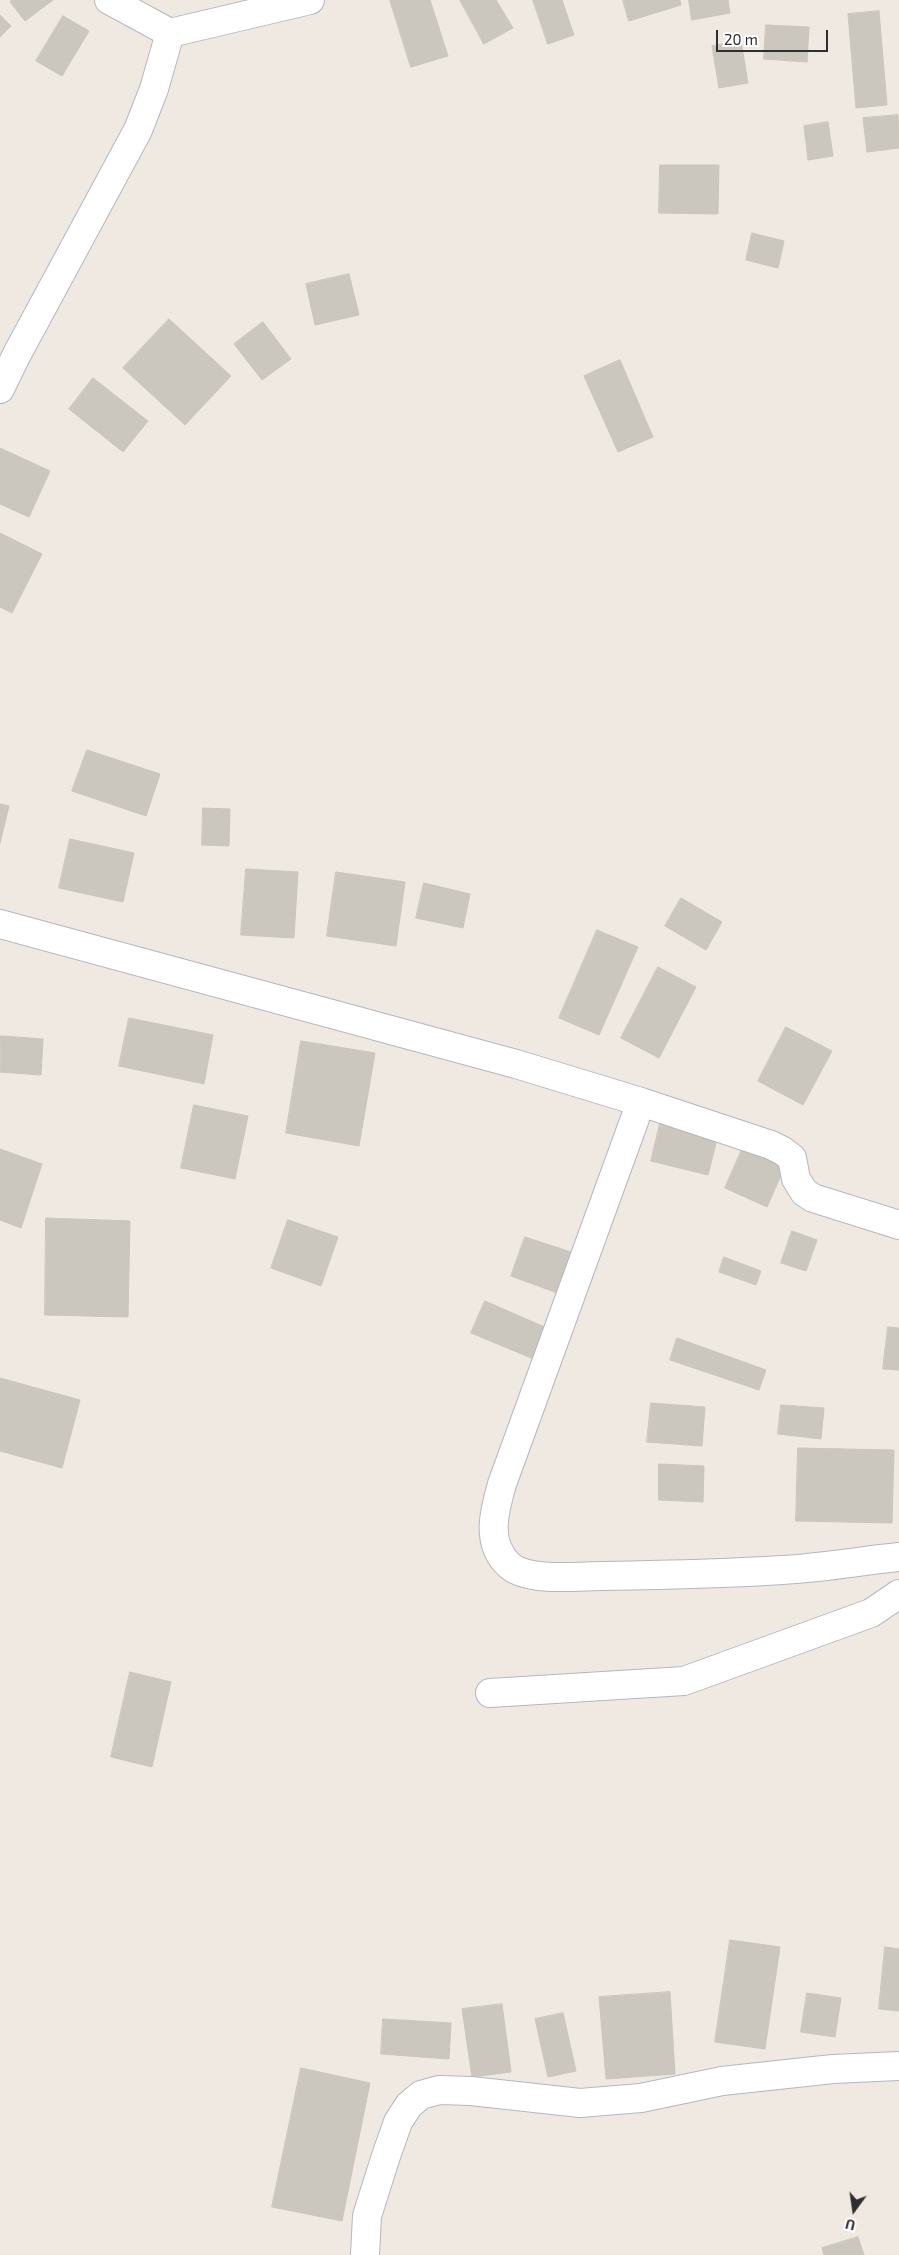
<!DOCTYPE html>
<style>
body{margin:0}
#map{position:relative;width:899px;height:2255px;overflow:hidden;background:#efe9e1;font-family:"Exo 2",sans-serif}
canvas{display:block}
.north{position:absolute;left:829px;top:2185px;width:50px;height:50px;-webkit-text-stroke:4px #fff;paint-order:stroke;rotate:194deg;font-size:14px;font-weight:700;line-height:20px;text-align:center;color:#2e2e2e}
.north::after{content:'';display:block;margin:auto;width:18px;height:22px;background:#2e2e2e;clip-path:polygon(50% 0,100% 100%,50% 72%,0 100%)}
.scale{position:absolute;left:716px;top:30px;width:112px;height:22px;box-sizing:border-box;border:2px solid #2e2e2e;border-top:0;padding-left:6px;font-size:15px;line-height:18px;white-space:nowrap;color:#2e2e2e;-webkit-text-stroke:4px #fff;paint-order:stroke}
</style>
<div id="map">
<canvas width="899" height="2255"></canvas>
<div class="north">U</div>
<div class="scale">20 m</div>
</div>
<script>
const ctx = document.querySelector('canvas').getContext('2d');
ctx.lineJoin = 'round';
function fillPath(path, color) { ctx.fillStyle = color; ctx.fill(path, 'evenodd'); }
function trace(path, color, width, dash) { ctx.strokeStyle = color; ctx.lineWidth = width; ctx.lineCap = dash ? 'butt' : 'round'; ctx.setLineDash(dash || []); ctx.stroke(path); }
const building = new Path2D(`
 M13 0H53L25 21 10 2Z
 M390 0H430L448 56 411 67Z
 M460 0H496L513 28 484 44Z
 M533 0H562L574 35 548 44Z
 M623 0H680L681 5 629 21Z
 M689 0H728L730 13 692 20Z
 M879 11 887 105 856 108 848 14Z
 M0 15 11 26 0 37Z
 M63 16 89 31 62 76 36 61Z
 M766 25 809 27 807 62 764 59Z
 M741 41 748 83 719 88 712 46Z
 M898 115 899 148 867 152 863 118Z
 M828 122 833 156 808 160 804 126Z
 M660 165H719L718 214 659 213Z
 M752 233 784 241 778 268 746 260Z
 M349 274 359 315 315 325 306 284Z
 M169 319 231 376 185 425 123 368Z
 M263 322 291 359 262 380 234 344Z
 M620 360 653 437 618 452 584 376Z
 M93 378 148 421 123 452 69 409Z
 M0 448 50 471 29 517 0 504Z
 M0 533 42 554 12 613 0 607Z
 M87 750 160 774 146 816 72 791Z
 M0 804 9 806 0 843Z
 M203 808 230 809 229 846 202 845Z
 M70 839 134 853 123 902 59 888Z
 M246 869 298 872 294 938 241 935Z
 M336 872 405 882 396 946 327 936Z
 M424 883 470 894 463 928 416 918Z
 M681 898 722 922 706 950 665 926Z
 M597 930 638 947 599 1035 559 1018Z
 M658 967 696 987 659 1058 621 1038Z
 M129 1018 213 1035 204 1084 119 1066Z
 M786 1027 832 1051 803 1105 758 1081Z
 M1 1036 43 1039 41 1075 0 1072Z
 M301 1041 375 1053 359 1146 286 1133Z
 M194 1105 248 1116 235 1179 181 1168Z
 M660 1124 717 1139 708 1175 651 1161Z
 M747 1138 789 1157 767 1207 725 1188Z
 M0 1149 42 1164 21 1228 0 1220Z
 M46 1218 130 1221 128 1317 45 1315Z
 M288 1220 338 1237 321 1286 271 1268Z
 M792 1231 817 1240 806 1271 781 1263Z
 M525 1237 574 1253 560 1294 511 1276Z
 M724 1257 761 1271 756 1285 719 1272Z
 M485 1301 549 1329 536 1360 471 1333Z
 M888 1327 899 1328V1370L883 1369Z
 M677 1338 766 1370 759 1390 670 1360Z
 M0 1378 80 1400 62 1468 0 1451Z
 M651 1403 705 1407 702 1446 647 1442Z
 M781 1405 824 1408 821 1439 778 1434Z
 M798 1448 894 1450 892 1523 796 1521Z
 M659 1464 704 1466 703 1502 659 1500Z
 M130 1672 171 1682 152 1767 111 1757Z
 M730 1940 780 1947 765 2049 715 2042Z
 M885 1947 899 1949V2011L879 2009Z
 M670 1992 675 2074 606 2079 599 1997Z
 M807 1993 841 1998 835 2037 801 2032Z
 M502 2004 511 2072 472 2077 462 2009Z
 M563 2013 576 2071 548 2077 535 2019Z
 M383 2019 451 2023 449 2059 381 2054Z
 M301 2068 370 2083 342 2221 272 2207Z
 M858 2237 864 2255H824L822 2248Z`);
fillPath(building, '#cbc7bf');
trace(building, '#cbc5ba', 1);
const street = new Path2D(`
 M109 0 170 33 310 0
 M0 389 17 354 138 130 154 89 170 33
 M0 924 516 1064 641 1102 771 1145 783 1151 792 1158 796 1179 804 1192 813 1198 899 1225
 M641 1102 502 1484C494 1512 485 1544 510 1566 529 1582 579 1576 603 1576 663 1575 722 1574 782 1570 821 1568 860 1561 899 1557
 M490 1693 684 1681 871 1613 899 1594
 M365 2255 367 2216 386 2156 398 2122 409 2105 421 2095 439 2090 471 2091 580 2103 641 2098 722 2081 833 2069 899 2066`);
trace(street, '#b4b7c1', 30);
trace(street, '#fff', 28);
</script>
